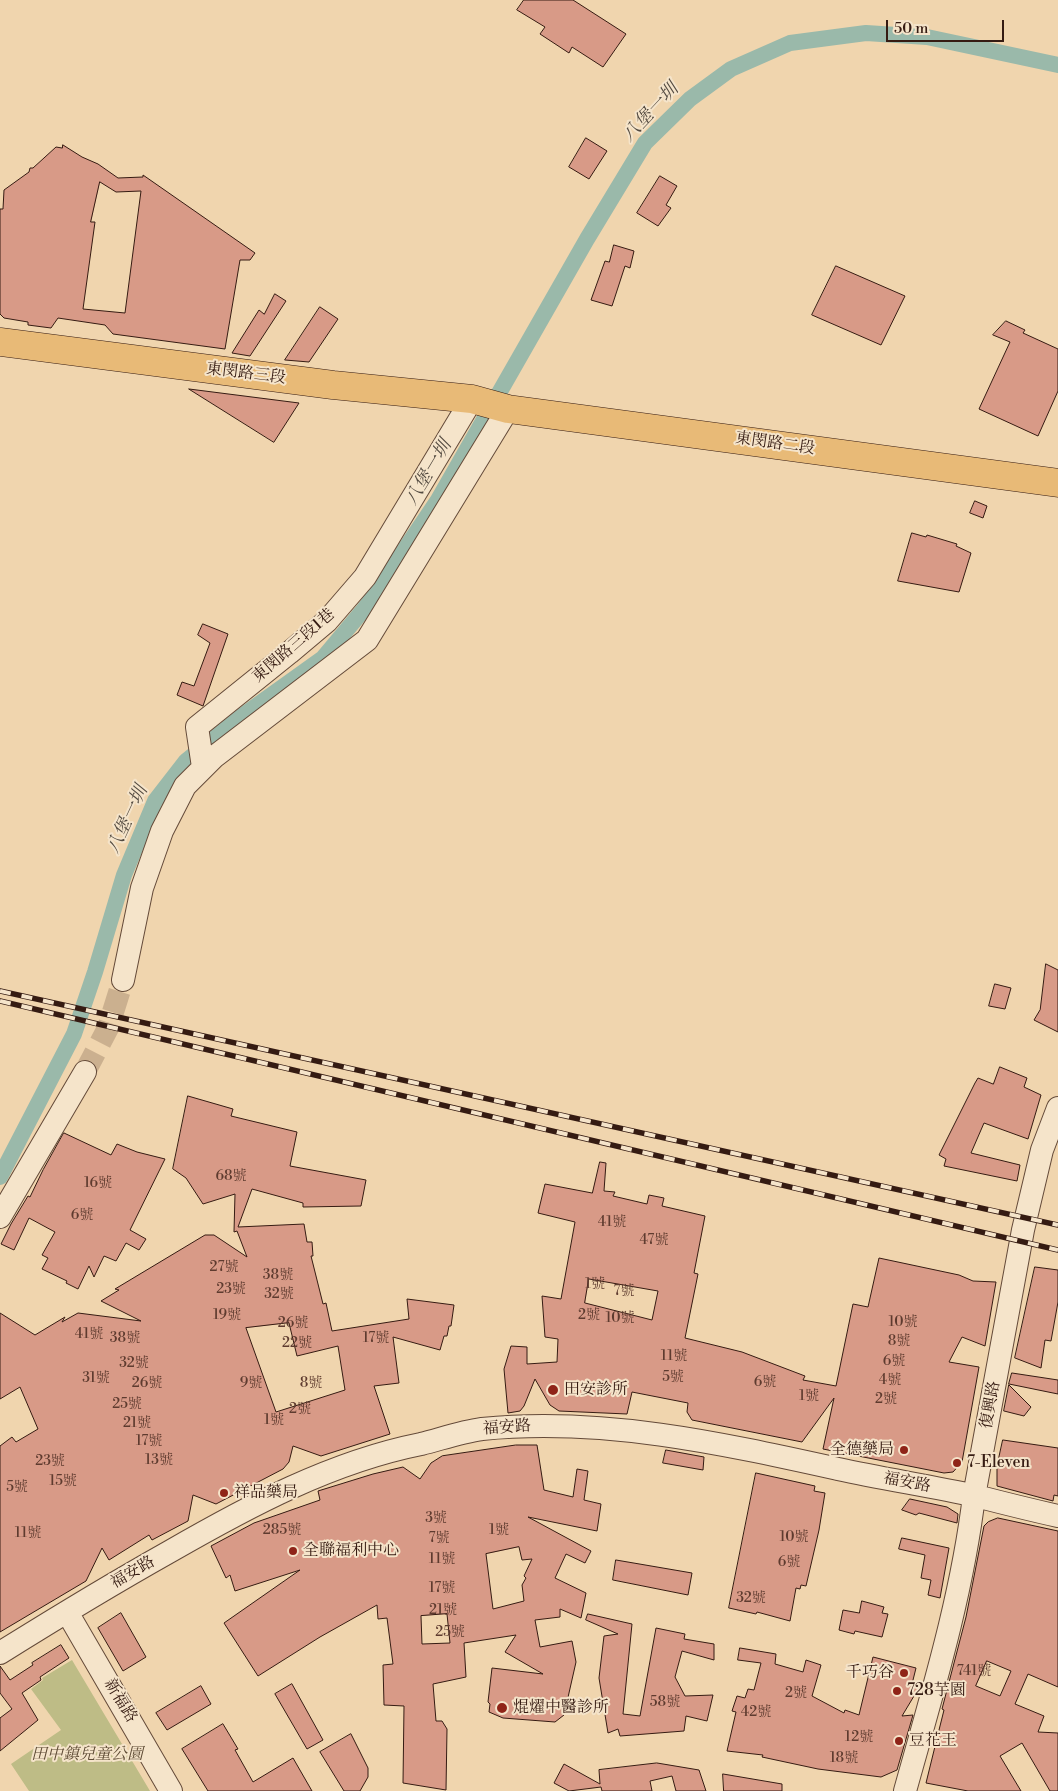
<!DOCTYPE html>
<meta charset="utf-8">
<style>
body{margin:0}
#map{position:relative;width:1058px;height:1791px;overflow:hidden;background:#f0d5ae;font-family:"Libre Bodoni",serif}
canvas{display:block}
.scale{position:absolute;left:886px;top:20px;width:118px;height:22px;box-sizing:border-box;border:2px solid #351b12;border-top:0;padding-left:6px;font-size:15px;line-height:18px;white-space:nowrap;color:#351b12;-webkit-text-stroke:4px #f5e4ca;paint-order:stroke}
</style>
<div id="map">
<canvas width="1058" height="1791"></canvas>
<div class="scale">50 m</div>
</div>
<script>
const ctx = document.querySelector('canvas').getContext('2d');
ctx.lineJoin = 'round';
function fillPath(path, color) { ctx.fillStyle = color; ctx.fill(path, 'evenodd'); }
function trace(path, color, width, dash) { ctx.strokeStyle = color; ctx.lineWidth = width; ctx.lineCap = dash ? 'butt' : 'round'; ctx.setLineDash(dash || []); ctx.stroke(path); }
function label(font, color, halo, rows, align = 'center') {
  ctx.font = font + ' "Libre Bodoni","Noto Serif TC",serif'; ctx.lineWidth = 4; ctx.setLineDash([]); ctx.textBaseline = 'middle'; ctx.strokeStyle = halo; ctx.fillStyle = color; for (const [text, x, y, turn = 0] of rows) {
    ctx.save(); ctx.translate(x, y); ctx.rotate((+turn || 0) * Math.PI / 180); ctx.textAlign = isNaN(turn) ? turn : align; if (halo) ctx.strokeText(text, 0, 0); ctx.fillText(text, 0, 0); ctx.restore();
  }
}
fillPath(new Path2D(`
 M72 1660 150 1791H29L11 1764 61 1730 31 1689 43 1680 42 1678Z`), '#bebc86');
trace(new Path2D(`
 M0 1177 74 1034 95 972 124 875 155 801 186 761 242 716 323 658 365 608 438 500 587 239 645 143 690 99 731 69 790 43 866 33 927 37 1058 65`), '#9ab9aa', 16);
const building = new Path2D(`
 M524 0H573L626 34 603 67 572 47 569 53 540 34 545 27 517 10Z
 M586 138 607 151 589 179 569 167Z
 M63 145 82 157 98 164 118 178 143 177V175L255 253 250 260H240L225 349 113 334 105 325 58 318 51 328 28 325V322L4 318 0 314V209H3L4 190 29 172 30 168H33L56 147 62 148ZM100 182 116 192 141 191 125 313 83 309 95 222H91Z
 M660 176 677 186 666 205 671 208 658 226 637 213Z
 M614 245 634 251 630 268 625 266 612 306 591 300 605 261 609 262Z
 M836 266 905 296 881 345 812 315Z
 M275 294 286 301 250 356 232 353 259 310 264 314Z
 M320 307 338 319 309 362 285 360Z
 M1006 321 1025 330 1023 333 1058 349V391L1038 436 979 409 1010 342 993 335Z
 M189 389 299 403 274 442Z
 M975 501 987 506 983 518 970 513Z
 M912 533 926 537 927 535 957 544 956 546 971 553 959 592 898 581Z
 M203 624 228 634 203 706 177 695 182 682 194 686 210 643 198 635Z
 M1046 964 1058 970V1032L1034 1020 1040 1010Z
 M995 984 1011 988 1005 1009 989 1006Z
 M1000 1067 1027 1078 1024 1087 1041 1095 1028 1139 984 1123 971 1153 1020 1165 1017 1181 944 1166 946 1159 939 1155 975 1083 978 1078 993 1084Z
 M188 1096 233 1109 231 1116 297 1132 290 1166 366 1180 361 1206 303 1207V1203L252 1189 238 1227 304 1224 307 1242H312L313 1256H311L323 1304 326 1303 332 1331 409 1319 407 1299 454 1305 451 1326H449L447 1336H444L440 1350 393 1337 399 1383 374 1386 390 1434 321 1456 293 1446 289 1462 283 1469 216 1504 193 1495 188 1521 152 1540 149 1535 109 1560 102 1548 86 1581 0 1632V1446L12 1437 16 1442 38 1429 20 1387 0 1399V1313L35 1335 65 1317 62 1322 78 1313 141 1321 101 1301 119 1290 115 1289 205 1235H214L247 1257 237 1231 234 1232 235 1194 203 1204 186 1178 173 1169ZM289 1323 297 1356 338 1346 345 1390 276 1412 246 1328Z
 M64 1133 111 1155 117 1144 137 1152 165 1159 130 1230 146 1239 139 1250 126 1243 116 1261 104 1256 94 1277 89 1266 78 1289 66 1283 67 1281 42 1269 48 1258 42 1255 55 1232 29 1218 14 1250 1 1244 11 1224 28 1196 30 1197 43 1170Z
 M600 1162 606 1163 604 1191 615 1192 613 1196 647 1204 649 1195 664 1198 662 1206 705 1216 694 1273 698 1274 685 1338 742 1352 805 1376 803 1380 836 1386 853 1304 868 1307 879 1258 959 1275 973 1281 996 1282 985 1346 962 1337 949 1362 979 1367 962 1462 953 1472 944 1473 823 1449 834 1398 802 1442 692 1420 687 1412 688 1403 632 1392 627 1414 559 1411 550 1405 535 1379 524 1406 520 1411 508 1413 504 1369 511 1346 527 1347V1364L557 1362 558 1339 545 1337 542 1296 561 1299 575 1222 538 1213 545 1184 592 1193ZM589 1279 658 1291 652 1320 585 1303Z
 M1035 1267 1058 1270V1302L1051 1341 1045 1340 1041 1368 1015 1358Z
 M1012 1373 1058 1380V1394L1009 1384Z
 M1009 1385 1031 1407 1024 1416 1004 1411Z
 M1003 1440 1058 1448V1496L1054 1495 1053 1501 997 1486V1466Z
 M516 1445H537L544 1490 573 1497 577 1469 588 1471 584 1500 601 1504 597 1531 528 1517 591 1551 585 1563 566 1554 555 1578 586 1593 581 1618 560 1609V1617L535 1620 540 1647 572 1641 576 1662 564 1715 555 1722 503 1718 489 1712 490 1704 488 1702 492 1668 543 1674 505 1652 516 1635 464 1643 466 1677 433 1684 436 1721H442L447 1729 446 1790 403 1783 404 1706 384 1705 383 1665 393 1664 387 1618 378 1619 377 1605 320 1637 258 1676 224 1623 300 1570 235 1591 230 1575 226 1578 211 1546 254 1523 320 1500 318 1491 373 1474 403 1467 420 1479 431 1463 442 1456ZM519 1547 522 1560 532 1559 524 1576 526 1578 522 1585 524 1601 493 1609 486 1554ZM447 1614 450 1643 422 1644 421 1616Z
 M666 1450 704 1457 703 1470 663 1463Z
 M756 1473 815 1486 814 1491 825 1493 819 1530 806 1586 801 1585 800 1589 796 1588 790 1621 757 1612 756 1614 729 1608Z
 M910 1499 947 1507 958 1514 957 1523 919 1513 916 1515 902 1510Z
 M998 1518 1058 1531V1687L1028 1674 1015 1704 1044 1716 1038 1732 1058 1733V1791H1050L1022 1743 1000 1756 1021 1791H968L926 1783 940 1726 944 1710 942 1709 966 1617 984 1526 988 1522ZM987 1661 1011 1671 1000 1696 976 1686Z
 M902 1538 949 1548 940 1598 928 1595 931 1580 921 1578 925 1555 899 1549Z
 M616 1560 692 1573 688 1595 613 1580Z
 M862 1601 884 1607 882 1613 888 1614 882 1637 855 1631 854 1634 839 1630 843 1610 859 1613Z
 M121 1613 146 1657 123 1671 98 1628Z
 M588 1614 632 1624 623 1714 640 1716 656 1628 685 1634 684 1639 714 1644V1660L682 1651 675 1677 685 1696 713 1695 707 1721 686 1716 684 1731 620 1736 618 1729 608 1733 599 1678 604 1636 618 1634 586 1620Z
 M61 1645 69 1658 40 1677 41 1680 22 1693 38 1720 0 1751V1718L12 1709 0 1693V1666L10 1680 33 1665 32 1663Z
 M740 1648 776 1654 775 1664 803 1672 806 1660 821 1665 812 1696 844 1713 845 1710 859 1715 873 1657 916 1668 912 1684 920 1686 902 1716 913 1715 897 1770 881 1777 818 1769 762 1757 763 1755 727 1751 736 1712 732 1711 737 1696 745 1698 748 1689 754 1690 761 1663 738 1660Z
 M292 1684 323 1740 307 1749 275 1694Z
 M201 1686 211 1704 167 1730 156 1713Z
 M223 1724 238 1749 235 1750 253 1782 293 1758 312 1791H208L182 1749Z
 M351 1734 368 1768V1777L360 1791H344L320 1752Z
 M657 1763 699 1770 706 1791H676L672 1776 650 1781 652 1791H602L601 1787 569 1791 554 1783 564 1764 600 1784 599 1770Z
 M723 1774 782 1784V1791H724Z`);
fillPath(building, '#d89a87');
trace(building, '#351b12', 1);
trace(new Path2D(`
 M85 1072 108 1028 123 980`), '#cbb08f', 22, [22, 11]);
const minor = new Path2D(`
 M203 767 197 727 289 653 327 621 365 577 472 399
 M123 980 142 888 162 831 185 786 214 757 367 640 508 409
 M0 1217 85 1072
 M67 1612 171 1791
 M0 1653C56 1618 112 1584 169 1552 249 1506 331 1462 421 1444 441 1439 461 1432 482 1429 603 1417 720 1443 838 1469 884 1479 930 1486 976 1496 1003 1503 1031 1510 1058 1516
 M905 1791C932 1694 962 1596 974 1496L1023 1230 1042 1150 1058 1108`);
const major = new Path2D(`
 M0 342 333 385 472 399 508 409 1058 483`);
trace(minor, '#644a39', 24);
trace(major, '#351b12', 29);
trace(minor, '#f5e4ca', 22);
trace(major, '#e8ba77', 28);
const rail = new Path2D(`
 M0 991 1058 1225
 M0 1001 1058 1250`);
trace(rail, '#351b12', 5.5);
trace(rail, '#f5e4ca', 4, [11]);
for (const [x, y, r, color] of [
 [553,1390,6,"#8f2418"],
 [904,1450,5,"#8f2418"],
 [957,1463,5,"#8f2418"],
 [224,1493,5,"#8f2418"],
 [293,1551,5,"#8f2418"],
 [904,1673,5,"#8f2418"],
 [897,1691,5,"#8f2418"],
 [502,1708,6,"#8f2418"],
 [899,1741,5,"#8f2418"]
]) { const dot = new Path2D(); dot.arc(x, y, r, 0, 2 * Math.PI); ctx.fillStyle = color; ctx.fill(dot); trace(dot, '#f5e4ca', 2); }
label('14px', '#5e3b2f', null, [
 ["68號",231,1177],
 ["16號",98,1184],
 ["6號",82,1216],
 ["41號",612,1223],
 ["47號",654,1241],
 ["27號",224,1268],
 ["38號",278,1276],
 ["1號",595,1285],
 ["23號",231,1290],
 ["7號",624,1292],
 ["32號",279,1295],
 ["19號",227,1316],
 ["2號",589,1316],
 ["10號",620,1319],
 ["10號",903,1323],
 ["26號",293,1324],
 ["41號",89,1335],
 ["38號",125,1339],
 ["17號",376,1339],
 ["8號",899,1342],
 ["22號",297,1344],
 ["11號",674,1357],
 ["6號",894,1362],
 ["32號",134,1364],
 ["5號",673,1378],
 ["31號",96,1379],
 ["4號",890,1381],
 ["6號",765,1383],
 ["26號",147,1384],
 ["9號",251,1384],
 ["8號",311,1384],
 ["1號",809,1397],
 ["2號",886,1400],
 ["25號",127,1405],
 ["2號",300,1410],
 ["1號",274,1421],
 ["21號",137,1424],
 ["17號",149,1442],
 ["13號",159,1461],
 ["23號",50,1462],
 ["15號",63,1482],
 ["5號",17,1488],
 ["3號",436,1519],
 ["285號",282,1531],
 ["1號",499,1531],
 ["11號",28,1534],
 ["10號",794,1538],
 ["7號",439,1539],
 ["11號",442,1560],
 ["6號",789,1563],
 ["17號",442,1589],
 ["32號",751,1599],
 ["21號",443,1611],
 ["25號",450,1633],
 ["741號",974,1672],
 ["2號",796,1694],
 ["58號",665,1703],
 ["42號",756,1713],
 ["12號",859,1738],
 ["18號",844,1759]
]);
label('16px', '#351b12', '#f5e4ca', [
 ["東閔路三段",246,374,7],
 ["東閔路二段",775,444,8],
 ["東閔路三段1巷",294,646,-41],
 ["復興路",991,1405,-80],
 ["福安路",507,1428,-4],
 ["福安路",907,1483,11],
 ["福安路",133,1573,-30],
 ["新福路",120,1701,59]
]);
label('16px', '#351b12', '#f5e4ca', [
 ["田安診所",564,1390],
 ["全德藥局",894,1450,"right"],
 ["7-Eleven",967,1463],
 ["祥品藥局",234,1493],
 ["全聯福利中心",303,1551],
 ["千巧谷",894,1673,"right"],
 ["728芋園",907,1691],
 ["焜燿中醫診所",513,1708],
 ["豆花王",909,1741]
], 'left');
label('italic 16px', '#5e4b35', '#f5e4ca', [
 ["田中鎮兒童公園",87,1755]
]);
label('italic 18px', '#534a40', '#f5e4ca', [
 ["八堡一圳",651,113,-47],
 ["八堡一圳",429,473,-59],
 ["八堡一圳",128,820,-65]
]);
</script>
